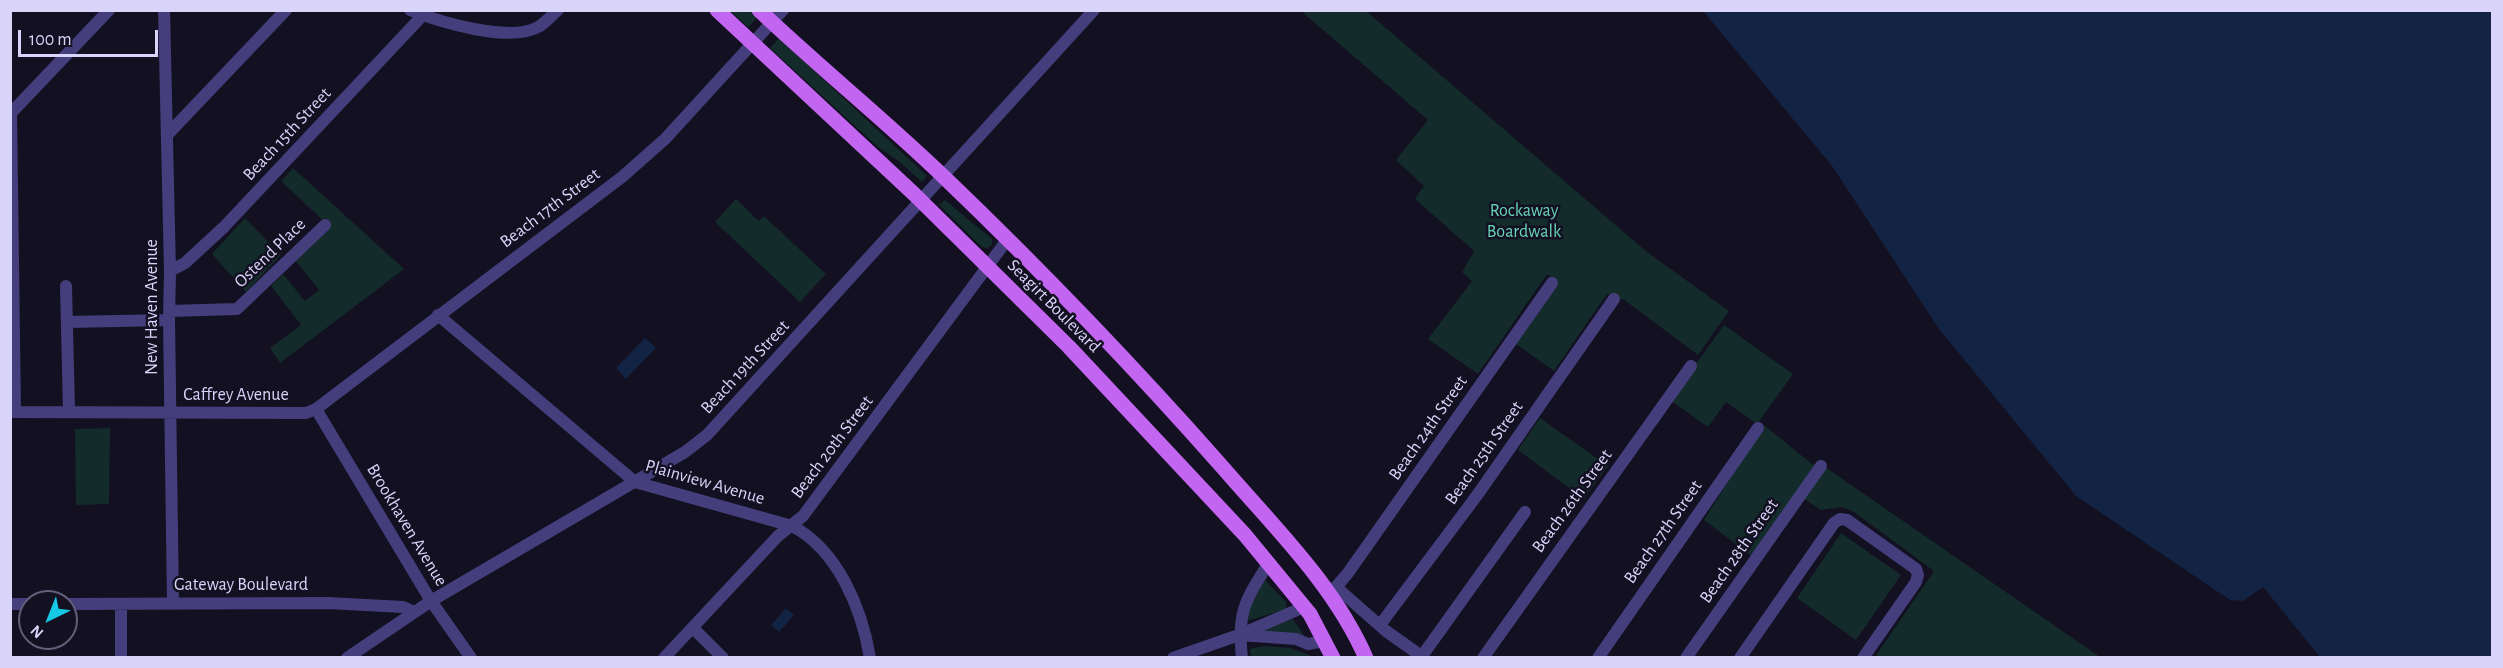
<!DOCTYPE html>
<style>
body{margin:0}
#map{position:relative;width:2503px;height:668px;overflow:hidden;background:#131021;font-family:"Alegreya Sans",sans-serif}
canvas{display:block}
.frame{position:absolute;inset:0;border:12px solid #dad4fb;pointer-events:none}
.north{position:absolute;left:18px;top:590px;width:60px;height:60px;box-sizing:border-box;background:#131021;border:2px solid #635e78;border-radius:50%;rotate:223deg;font-size:16px;font-weight:700;line-height:24px;text-align:center;color:#dad4fb}
.north::after{content:'';display:block;margin:auto;width:21px;height:27px;background:#15c9e6;clip-path:polygon(50% 0,100% 100%,50% 72%,0 100%)}
.scale{position:absolute;left:18px;top:30px;width:140px;height:27px;box-sizing:border-box;border:3px solid #dad4fb;border-top:0;padding-left:8px;font-size:18px;line-height:21px;white-space:nowrap;color:#dad4fb;-webkit-text-stroke:4px #131021;paint-order:stroke}
</style>
<div id="map">
<canvas width="2503" height="668"></canvas>
<div class="frame"></div>
<div class="north">N</div>
<div class="scale">100 m</div>
</div>
<script>
const ctx = document.querySelector('canvas').getContext('2d');
ctx.lineJoin = 'round';
function fillPath(path, color) { ctx.fillStyle = color; ctx.fill(path, 'evenodd'); }
function trace(path, color, width, dash) { ctx.strokeStyle = color; ctx.lineWidth = width; ctx.lineCap = dash ? 'butt' : 'round'; ctx.setLineDash(dash || []); ctx.stroke(path); }
function label(font, color, halo, rows, align = 'center') {
  ctx.font = font + ' "Alegreya Sans",sans-serif'; ctx.lineWidth = 5; ctx.setLineDash([]); ctx.textBaseline = 'middle'; ctx.strokeStyle = halo; ctx.fillStyle = color; for (const [text, x, y, turn = 0] of rows) {
    ctx.save(); ctx.translate(x, y); ctx.rotate((+turn || 0) * Math.PI / 180); ctx.textAlign = isNaN(turn) ? turn : align; if (halo) ctx.strokeText(text, 0, 0); ctx.fillText(text, 0, 0); ctx.restore();
  }
}
fillPath(new Path2D(`
 M730 11H749L757 18 748 27Z
 M1301 11H1366L1647 252 1729 311 1698 355 1623 299H1614L1607 294 1554 371 1516 344 1555 280 1547 274 1478 374 1428 339 1472 281 1462 272 1474 251 1415 199 1424 186 1396 160 1428 120Z
 M779 38 927 176 922 182 900 162 878 147 770 48Z
 M293 168 404 269 280 363 270 348 301 325 271 286 283 274 305 301 319 290 294 259 328 225 281 181Z
 M736 199 759 221 764 216 826 274 800 302 715 222Z
 M945 200 992 239V245L987 248 982 247 939 205Z
 M245 218 281 255 246 292 212 254Z
 M1724 325 1793 374 1757 424 1726 402 1708 427 1670 400Z
 M1540 418 1608 466 1584 499 1518 450Z
 M1764 425 1812 464 1818 465 1753 557 1704 520Z
 M110 428 109 504 76 505 75 429Z
 M1825 467 2100 657H1875L1934 571 1854 512 1842 507 1821 510 1801 497Z
 M1841 533 1901 575 1856 640 1797 598Z
 M1265 580 1286 602V609L1241 623Z
 M1293 619 1305 637 1253 633Z
 M1264 646 1290 648 1314 657H1251L1250 649Z`), '#132b2b');
fillPath(new Path2D(`
 M1703 11H2492V657H2320L2263 587 2243 601 2230 600 2076 496 1939 329 1832 166Z
 M645 338 656 348 626 379 616 368Z
 M786 608 794 615 779 632 771 625Z`), '#122343');
trace(new Path2D(`
 M164 10 170 271 169 320 173 604
 M410 10C440 22 511 44 540 26 546 22 552 15 558 10
 M11 113 15 412
 M10 114 109 10
 M168 134 286 10
 M170 271 185 263 224 227 423 15
 M66 286 69 412
 M169 311 237 309 325 225
 M438 315 635 482 792 526C838 550 862 609 870 658
 M67 322 169 320
 M316 409 431 601 471 658
 M10 412 306 413 316 409 622 177 665 139 783 10
 M1336 587 1386 631 1424 658
 M1329 591 1336 587 1348 573 1552 283
 M10 604H30
 M66 604 328 603 403 607 414 612
 M121 604V658
 M1380 625 1478 494 1614 299
 M693 628 723 658
 M1240 635 1296 639 1308 644 1324 641
 M1422 656 1525 512
 M347 658 431 601 646 475 685 452 707 435 1094 10
 M664 658 778 536 803 516 1007 240
 M1173 658 1239 635 1304 607
 M1242 658C1237 612 1245 601 1268 564
 M1483 658 1691 366
 M1598 658 1758 428
 M1686 658 1821 466
 M1740 658 1834 523 1840 519 1847 520 1916 569 1918 575 1916 582 1863 658`), '#443f7c', 12);
trace(new Path2D(`
 M717 10 914 194 1069 347 1245 535 1310 614 1333 658
 M759 10C820 68 885 120 945 178 1042 271 1136 369 1225 470 1276 529 1334 585 1366 658`), '#c265f1', 15);
label('18px', '#dad4fb', '#131021', [
 ["Beach 15th Street",287,134,-47],
 ["Beach 17th Street",550,208,-37],
 ["Ostend Place",270,253,-44],
 ["Seagirt Boulevard",1054,306,45],
 ["New Haven Avenue",152,307,-90],
 ["Beach 19th Street",745,367,-47],
 ["Caffrey Avenue",236,395],
 ["Beach 24th Street",1428,428,-55],
 ["Beach 20th Street",832,447,-53],
 ["Beach 25th Street",1484,453,-55],
 ["Plainview Avenue",705,482,16],
 ["Beach 26th Street",1572,501,-54],
 ["Brookhaven Avenue",407,525,59],
 ["Beach 27th Street",1663,532,-55],
 ["Beach 28th Street",1739,551,-55],
 ["Gateway Boulevard",241,585]
]);
label('18px', '#67d4bd', '#131021', [
 ["Rockaway",1524,211],
 ["Boardwalk",1524,232]
]);
</script>
